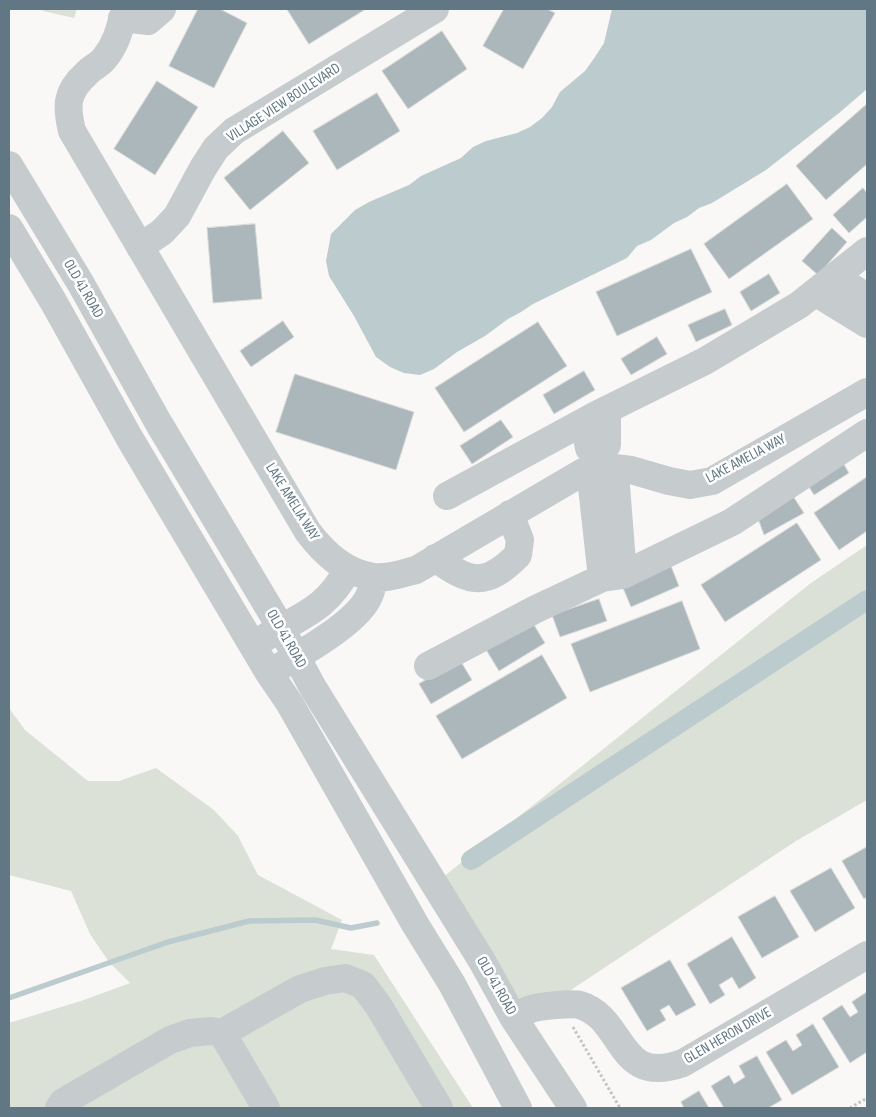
<!DOCTYPE html>
<style>
body{margin:0}
#map{position:relative;width:876px;height:1117px;overflow:hidden;background:#f9f8f6;font-family:"Sofia Sans Condensed",sans-serif}
canvas{display:block}
.frame{position:absolute;inset:0;border:10px solid #617783;pointer-events:none}
</style>
<div id="map">
<canvas width="876" height="1117"></canvas>
<div class="frame"></div>
</div>
<script>
const ctx = document.querySelector('canvas').getContext('2d');
ctx.lineJoin = 'round';
function fillPath(path, color) { ctx.fillStyle = color; ctx.fill(path, 'evenodd'); }
function trace(path, color, width, dash) { ctx.strokeStyle = color; ctx.lineWidth = width; ctx.lineCap = dash ? 'butt' : 'round'; ctx.setLineDash(dash || []); ctx.stroke(path); }
function label(font, color, halo, rows, align = 'center') {
  ctx.font = font + ' "Sofia Sans Condensed",sans-serif'; ctx.lineWidth = 5; ctx.setLineDash([]); ctx.textBaseline = 'middle'; ctx.strokeStyle = halo; ctx.fillStyle = color; for (const [text, x, y, turn = 0] of rows) {
    ctx.save(); ctx.translate(x, y); ctx.rotate((+turn || 0) * Math.PI / 180); ctx.textAlign = isNaN(turn) ? turn : align; if (halo) ctx.strokeText(text, 0, 0); ctx.fillText(text, 0, 0); ctx.restore();
  }
}
fillPath(new Path2D(`
 M44 9H77L74 18 43 11Z
 M867 545V800L796 841 527 1019 442 878 811 583Z
 M9 708 25 730 88 781H119L156 768 214 810 238 836 258 875 342 920 331 949 374 955 473 1108H9V1023L84 1000 130 983 109 962 90 934 71 891 9 875Z`), '#dbe1d6');
fillPath(new Path2D(`
 M612 9H867V89L839 113 766 170 712 203 699 208 687 217 674 223 651 240 637 246 627 258 533 304 521 312 508 319 485 336 457 352 434 369 420 375 404 373 390 367 376 357 354 316 329 276 326 261 331 234 355 210 369 202 409 185 421 176 461 158 473 147 486 141 517 133 530 127 542 118 552 107 560 92 585 71 595 57 604 43Z`), '#bccbce');
trace(new Path2D(`
 M9 998 168 942 249 921 315 920 351 928 377 923`), '#bccbce', 5.5);
trace(new Path2D(`
 M471 860 867 600`), '#bccbce', 20);
const building = new Path2D(`
 M198 9H220L247 23 214 88 169 66Z
 M287 9H366L309 44Z
 M504 9H547L555 13 523 69 483 46Z
 M442 31 467 69 408 109 382 71Z
 M157 81 198 107 155 175 114 149Z
 M377 93 400 131 337 170 313 131Z
 M867 104V164L826 200 796 166Z
 M283 131 309 163 250 210 224 178Z
 M787 184 813 219 729 279 704 244Z
 M863 188 867 193V217L849 233 833 215Z
 M255 224 262 299 213 303 207 228Z
 M832 228 847 242 818 275 802 261Z
 M691 249 712 292 617 336 596 292Z
 M769 274 780 293 751 311 740 292Z
 M725 309 732 325 696 342 688 325Z
 M283 321 294 337 251 367 240 351Z
 M538 322 567 366 464 432 435 388Z
 M657 337 667 354 631 375 621 359Z
 M584 371 595 390 554 414 543 395Z
 M295 374 414 412 396 470 276 432Z
 M501 420 513 437 472 464 460 446Z
 M839 456 849 473 814 495 803 477Z
 M867 477V531L839 550 814 513Z
 M793 496 804 513 764 535 757 516Z
 M797 523 821 560 725 622 701 585Z
 M671 566 679 586 631 607 623 588Z
 M599 599 607 621 560 637 552 615Z
 M682 601 700 649 590 692 571 644Z
 M531 620 545 643 499 671 485 648Z
 M542 655 567 698 462 759 436 716Z
 M460 660 472 680 431 704 419 684Z
 M867 847V897L864 899 842 861Z
 M831 868 855 908 815 932 790 891Z
 M775 896 799 937 762 958 738 917Z
 M732 937 756 978 739 989 732 977 719 985 725 995 710 1004 687 964Z
 M670 960 696 1005 676 1016 669 1005 660 1010 666 1020 647 1031 621 988Z
 M867 992V1052L850 1063 822 1018 842 1005 850 1017 858 1012 852 1002Z
 M813 1024 839 1067 792 1095 766 1052 786 1040 793 1051 802 1045 796 1035Z
 M757 1056 782 1100 768 1108H724L711 1086 729 1075 734 1084 745 1077 739 1066Z
 M699 1091 709 1108H684L681 1102Z`);
fillPath(building, '#acb7bb');
trace(building, '#dadad8', 1);
trace(new Path2D(`
 M573 1027 620 1108
 M850 1108 867 1098`), '#c1c4c6', 3, [2.5, 2.5]);
trace(new Path2D(`
 M125 9C120 28 117 43 104 59 99 65 91 68 86 74 66 92 66 106 72 131L308 532C325 554 345 573 374 577 387 579 403 573 416 570L583 472 607 467 631 470 669 481 690 485 712 481 867 392
 M122 18 148 21 162 9
 M9 165 81 284 158 422 281 628 312 686 482 961 513 1017 573 1108
 M9 228 53 301 130 439 269 673 290 704 415 924 452 984 518 1108
 M140 247 162 232 177 216 203 168 216 148 234 131 435 9
 M835 277 867 297
 M815 292 867 324
 M584 422 589 448 600 454 607 445V410
 M447 496 596 415 705 361 799 305 867 251
 M435 558C471 584 486 587 518 555L520 540 510 514
 M602 578 592 487 603 474 616 486 623 575
 M266 637C302 615 327 609 348 569
 M281 666C305 651 358 622 369 596 372 590 373 583 374 577
 M428 666 536 609 602 578 623 575 732 522 867 433
 M513 1017C519 1015 525 1011 531 1009 539 1006 572 1003 580 1005 626 1019 616 1087 683 1063L867 955
 M222 1033 266 1108
 M59 1108 63 1102 170 1040 190 1033 211 1031 222 1033 300 989 325 981 345 978 363 985 378 1005 439 1108`), '#c6cbce', 28);
label('15px', '#617783', '#fff', [
 ["VILLAGE VIEW BOULEVARD",284,103,-33],
 ["OLD 41 ROAD",83,289,60],
 ["LAKE AMELIA WAY",746,459,-28],
 ["LAKE AMELIA WAY",292,502,58],
 ["OLD 41 ROAD",286,639,60],
 ["OLD 41 ROAD",496,986,60],
 ["GLEN HERON DRIVE",728,1036,-30]
]);
</script>
